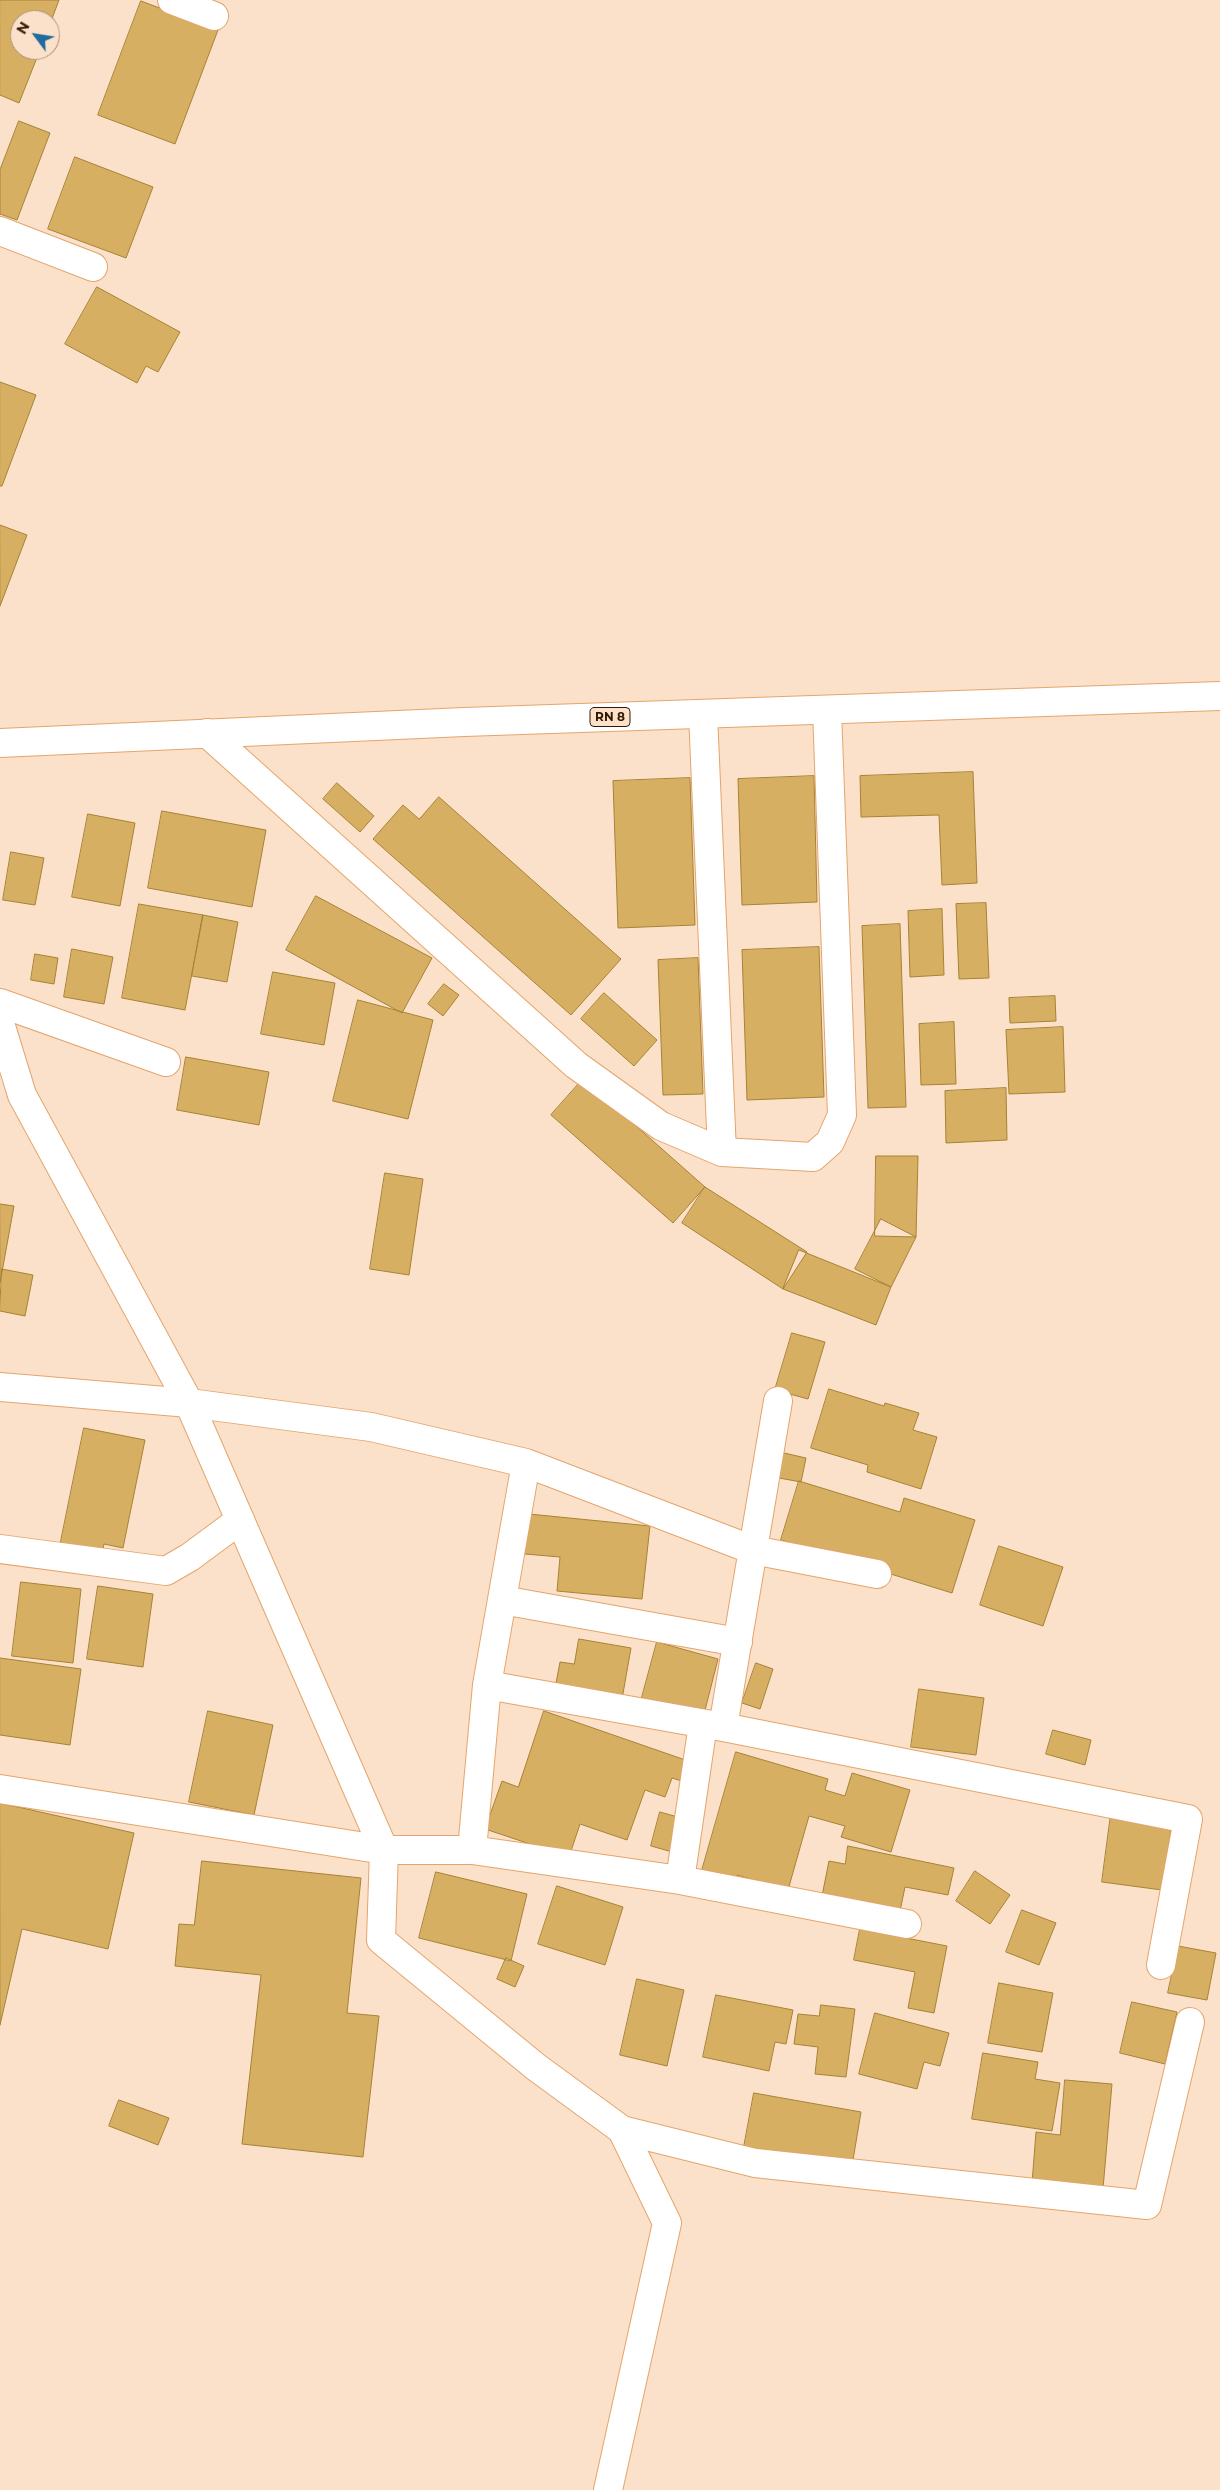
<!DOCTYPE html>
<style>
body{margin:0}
#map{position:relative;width:1220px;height:2490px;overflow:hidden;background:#fbe1ca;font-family:Montserrat,sans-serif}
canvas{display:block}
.north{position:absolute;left:10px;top:10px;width:50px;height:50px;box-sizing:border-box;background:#fbe1ca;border:1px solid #aa917a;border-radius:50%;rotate:301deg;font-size:14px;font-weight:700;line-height:20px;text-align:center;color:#301801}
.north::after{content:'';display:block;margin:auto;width:18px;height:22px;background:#1f6c9e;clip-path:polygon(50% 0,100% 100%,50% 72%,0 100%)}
</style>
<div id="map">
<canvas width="1220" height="2490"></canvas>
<div class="north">N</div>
</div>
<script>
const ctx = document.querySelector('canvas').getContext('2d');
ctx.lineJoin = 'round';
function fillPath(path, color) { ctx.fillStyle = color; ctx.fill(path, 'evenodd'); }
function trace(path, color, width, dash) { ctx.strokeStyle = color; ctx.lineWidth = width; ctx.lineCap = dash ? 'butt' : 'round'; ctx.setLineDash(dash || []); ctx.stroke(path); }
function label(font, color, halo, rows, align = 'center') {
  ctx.font = font + ' Montserrat,sans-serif'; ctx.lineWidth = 4.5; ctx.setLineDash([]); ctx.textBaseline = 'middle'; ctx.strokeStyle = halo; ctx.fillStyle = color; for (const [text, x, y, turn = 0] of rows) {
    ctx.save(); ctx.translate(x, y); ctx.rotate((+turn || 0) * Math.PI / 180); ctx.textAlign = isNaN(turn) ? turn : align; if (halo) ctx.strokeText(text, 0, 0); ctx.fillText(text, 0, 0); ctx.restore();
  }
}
const building = new Path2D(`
 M0 0H59L50 24V20H20V50H40L19 103 0 95Z
 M141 1 218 30 175 144 98 115Z
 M19 121 50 133 17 220 0 214V170Z
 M75 157 153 187 126 258 48 229Z
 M97 287 180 332 158 372 146 366 137 383 65 344Z
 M0 382 36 395 2 486H0Z
 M0 525 27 535 0 606Z
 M973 772 977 883 942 885 939 815 861 817 860 776Z
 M814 776 817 902 742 905 738 779Z
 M690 778 695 925 618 928 613 781Z
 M337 783 374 816 360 832 323 799Z
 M439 797 621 959 571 1015 373 839 403 805 419 819Z
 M162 811 266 830 252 907 148 888Z
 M88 814 135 823 120 906 72 897Z
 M11 852 44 858 35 905 3 900Z
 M316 896 432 958 402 1013 286 950Z
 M986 903 989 978 959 979 956 904Z
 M139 904 203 915 185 1010 122 998Z
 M942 909 944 975 910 977 908 911Z
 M203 915 238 922 227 982 192 976Z
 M900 924 906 1107 868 1108 862 926Z
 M819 947 824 1097 747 1100 742 950Z
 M72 949 113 957 104 1004 64 997Z
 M35 954 58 958 54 984 31 980Z
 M698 958 703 1094 663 1095 658 960Z
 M273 972 335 983 324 1045 261 1034Z
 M444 984 459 995 443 1016 428 1004Z
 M604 993 657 1040 634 1066 581 1019Z
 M1055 996 1056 1021 1010 1023 1009 998Z
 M358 1000 433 1020 408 1119 333 1101Z
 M954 1022 956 1084 921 1085 919 1024Z
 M1063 1027 1065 1092 1009 1094 1006 1030Z
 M186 1057 269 1072 259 1125 177 1110Z
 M583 1079 705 1187 673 1223 551 1115Z
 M1006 1088 1007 1140 946 1143 945 1091Z
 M876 1156H918L916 1237 875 1236Z
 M385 1173 423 1179 409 1275 370 1269Z
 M705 1187 807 1252 783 1289 682 1223Z
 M0 1204 14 1206 0 1283Z
 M881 1219 916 1237 891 1287 855 1269Z
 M799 1250 891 1287 876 1325 783 1289Z
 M2 1269 33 1275 25 1316 0 1311Z
 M792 1333 825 1342 808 1399 775 1390Z
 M829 1389 884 1406 885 1403 919 1413 913 1430 937 1437 921 1489 867 1472 868 1465 811 1448Z
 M84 1428 145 1440 123 1548 104 1544 101 1559 59 1551Z
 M784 1453 806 1458 801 1482 779 1478Z
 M799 1481 900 1512 904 1498 975 1520 952 1593 781 1540Z
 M529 1514 650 1526 642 1599 557 1591 560 1557 525 1554Z
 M999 1546 1063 1567 1043 1626 980 1605Z
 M21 1582 81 1589 73 1663 12 1656Z
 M98 1586 153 1594 143 1667 87 1659Z
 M579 1639 631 1648 621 1705 554 1694 560 1662 574 1664Z
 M657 1642 718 1659 703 1718 641 1701Z
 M0 1658 81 1669 70 1745 0 1735Z
 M756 1663 773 1669 760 1709 742 1703Z
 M919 1689 984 1698 976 1755 911 1747Z
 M208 1711 273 1725 254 1815 189 1802Z
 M544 1711 694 1763 688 1783 672 1778 665 1797 645 1790 627 1840 580 1824 569 1857 485 1829 502 1781 518 1787Z
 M1053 1730 1091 1740 1085 1765 1046 1754Z
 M736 1752 828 1779 825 1790 845 1796 852 1773 910 1790 891 1852 841 1837 845 1826 809 1816 788 1890 737 1875 735 1884 701 1874Z
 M0 1803 134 1833 108 1949 22 1929 0 2025Z
 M660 1812 685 1819 676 1853 651 1846Z
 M1111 1814 1172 1823 1162 1890 1102 1882Z
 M848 1846 954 1868 948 1895 905 1887 899 1916 821 1901 829 1861 845 1864Z
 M202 1861 361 1878 347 2013 379 2016 363 2157 242 2144 261 1975 175 1966 179 1924 194 1925Z
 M975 1871 1010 1895 990 1924 956 1901Z
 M436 1872 527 1894 511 1961 419 1938Z
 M557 1886 623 1907 605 1965 538 1944Z
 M1022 1910 1056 1923 1039 1965 1006 1952Z
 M860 1929 947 1946 934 2013 908 2008 915 1972 854 1960Z
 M1178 1946 1216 1953 1207 2000 1168 1993Z
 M506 1958 524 1966 515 1987 497 1979Z
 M637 1979 684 1990 667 2066 620 2055Z
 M999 1983 1053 1993 1042 2052 988 2043Z
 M716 1995 793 2010 786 2044 775 2042 769 2071 703 2057Z
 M1132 2002 1177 2012 1165 2064 1120 2053Z
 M821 2005 855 2009 846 2077 815 2074 818 2047 794 2044 798 2014 819 2016Z
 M875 2013 949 2033 940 2066 924 2062 917 2089 859 2074Z
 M983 2053 1038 2062 1035 2079 1060 2083 1052 2131 972 2119Z
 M1065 2080 1112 2084 1103 2189 1032 2183 1036 2132 1060 2135Z
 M754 2093 861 2112 852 2166 744 2147Z
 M119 2100 169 2118 158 2145 109 2126Z`);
fillPath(building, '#d6af63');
trace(building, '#a78234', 1);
const minor = new Path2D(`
 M172 0 214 16
 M0 231 93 267
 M703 714 722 1152
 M207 733 576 1065 661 1126 722 1152 813 1157 830 1142 842 1115 827 710
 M0 1003 166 1062
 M0 1387 189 1403 371 1427 526 1463 753 1550 877 1574
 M0 1549 166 1571 190 1557 240 1520
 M502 1600 738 1642
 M487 1685 723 1727 1188 1819 1161 1965
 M723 1727 778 1401
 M0 1789 384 1850H472L680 1880 907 1924
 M472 1850 487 1685 526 1463
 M680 1880 703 1724
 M622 2130 755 2163 1147 2205 1190 2022`);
const secondary = new Path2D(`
 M0 1023 22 1095 189 1403 384 1850 381 1940 536 2067 622 2130 667 2223 608 2490`);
const primary = new Path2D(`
 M0 743 464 722 1220 696`);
trace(minor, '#e4a56c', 30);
trace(secondary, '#e4a56c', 30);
trace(primary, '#e4a56c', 30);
trace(minor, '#fff', 28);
trace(secondary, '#fff', 28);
trace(primary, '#fff', 28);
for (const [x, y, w] of [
 [610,717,40]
]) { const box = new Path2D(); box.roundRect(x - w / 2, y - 9.5, w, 19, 4); ctx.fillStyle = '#fbe1ca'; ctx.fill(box); trace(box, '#301801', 1); }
label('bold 12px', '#301801', null, [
 ["RN 8",610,717]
]);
</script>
